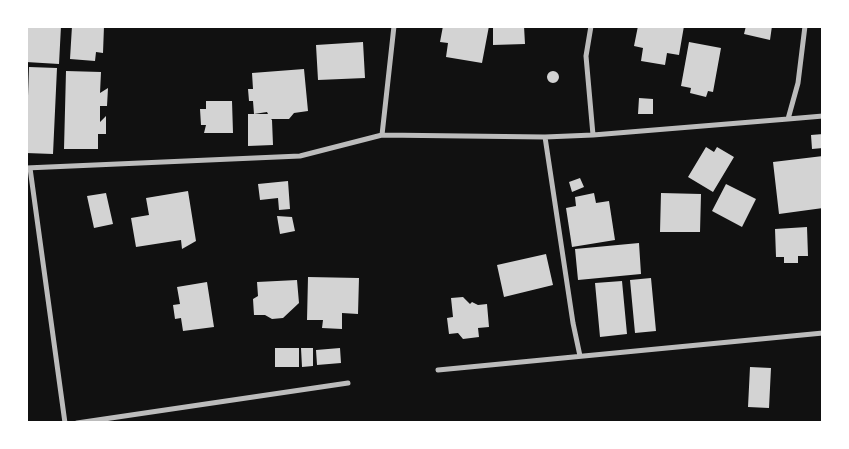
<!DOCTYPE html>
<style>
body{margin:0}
#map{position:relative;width:849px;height:449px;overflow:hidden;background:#111;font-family:"Roboto Condensed",sans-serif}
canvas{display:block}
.frame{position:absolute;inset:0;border:28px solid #fff;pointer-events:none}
</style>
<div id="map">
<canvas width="849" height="449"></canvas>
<div class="frame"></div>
</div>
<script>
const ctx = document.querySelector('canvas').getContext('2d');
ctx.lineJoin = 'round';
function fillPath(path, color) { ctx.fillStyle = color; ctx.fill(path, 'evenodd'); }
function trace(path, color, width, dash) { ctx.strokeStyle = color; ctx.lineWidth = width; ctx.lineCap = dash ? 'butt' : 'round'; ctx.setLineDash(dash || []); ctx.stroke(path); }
fillPath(new Path2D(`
 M27 26H61L59 64 26 62Z
 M72 26H104L103 53 96 52 95 61 70 59Z
 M443 26H489L482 63 446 57 448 43 440 42Z
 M493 26H524L525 44 493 45Z
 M638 26H684L679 55 667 53 665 65 641 61 643 48 634 46Z
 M746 26H772L770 40 744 34Z
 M363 42 365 78 318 80 316 45Z
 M689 42 721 48 713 92 708 91 706 97 690 93 691 88 681 86Z
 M29 67 57 68 53 154 26 153Z
 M304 69 308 111 294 113 289 119H271L272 120 273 145 248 146V114H268L267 112 254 114 253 101H249L248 89H253L252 73Z
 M547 77a6 6 0 1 1 12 0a6 6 0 1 1-12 0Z
 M66 71 101 72 100 93 108 88 107 106H100V122L106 116V134H98V149H64Z
 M639 98 653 99V114H638Z
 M206 101H232L233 133H204L206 125H201L200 109H206Z
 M823 134V148L812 149 811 135Z
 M706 147 714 152 717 147 734 157 713 192 688 177Z
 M823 156V208L779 214 773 162Z
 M580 178 584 187 572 192 569 182Z
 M288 181 290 209 279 210 278 198 260 200 258 184Z
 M726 184 756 199 742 227 712 211Z
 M188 191 196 241 182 249 181 240 136 247 131 218 149 215 146 198Z
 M106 193 113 224 94 228 87 196Z
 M594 193 596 203 609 201 615 240 572 247 566 208 576 206 575 197Z
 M661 193 701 194 700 232H660Z
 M277 216 292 217 295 231 280 234Z
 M807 227 808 256H798V263H784V257H776L775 229Z
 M639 243 641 274 578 280 575 249Z
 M546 254 553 285 504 297 497 265Z
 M308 277 359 278 358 314 342 313V329L322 328 323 320H307Z
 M651 278 656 331 635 333 630 280Z
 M297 280 299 303 283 318 272 319 265 315H254L253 299 258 296 257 282Z
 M622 281 627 334 600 337 595 283Z
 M207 282 214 327 183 331 181 318 175 319 173 305 180 304 177 287Z
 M463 297 470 304 472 302 478 305 487 304 489 327 478 328 479 337 463 339 458 333 449 334 447 318 453 317 451 298Z
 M275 348H299V367H275Z
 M301 348H313V366L302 367Z
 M340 348 341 363 317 365 316 350Z
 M750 367 771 368 769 408 748 407Z`), '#d3d3d3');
trace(new Path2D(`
 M591 26 586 56 593 135
 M805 26 798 83 788 119 823 116
 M382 135 394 26
 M545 137 573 323 580 356
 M26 168 300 156 382 135 545 137 593 135 788 119
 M30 168 65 423
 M438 370 823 333
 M77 423 348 383`), '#bcbcbc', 5);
</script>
